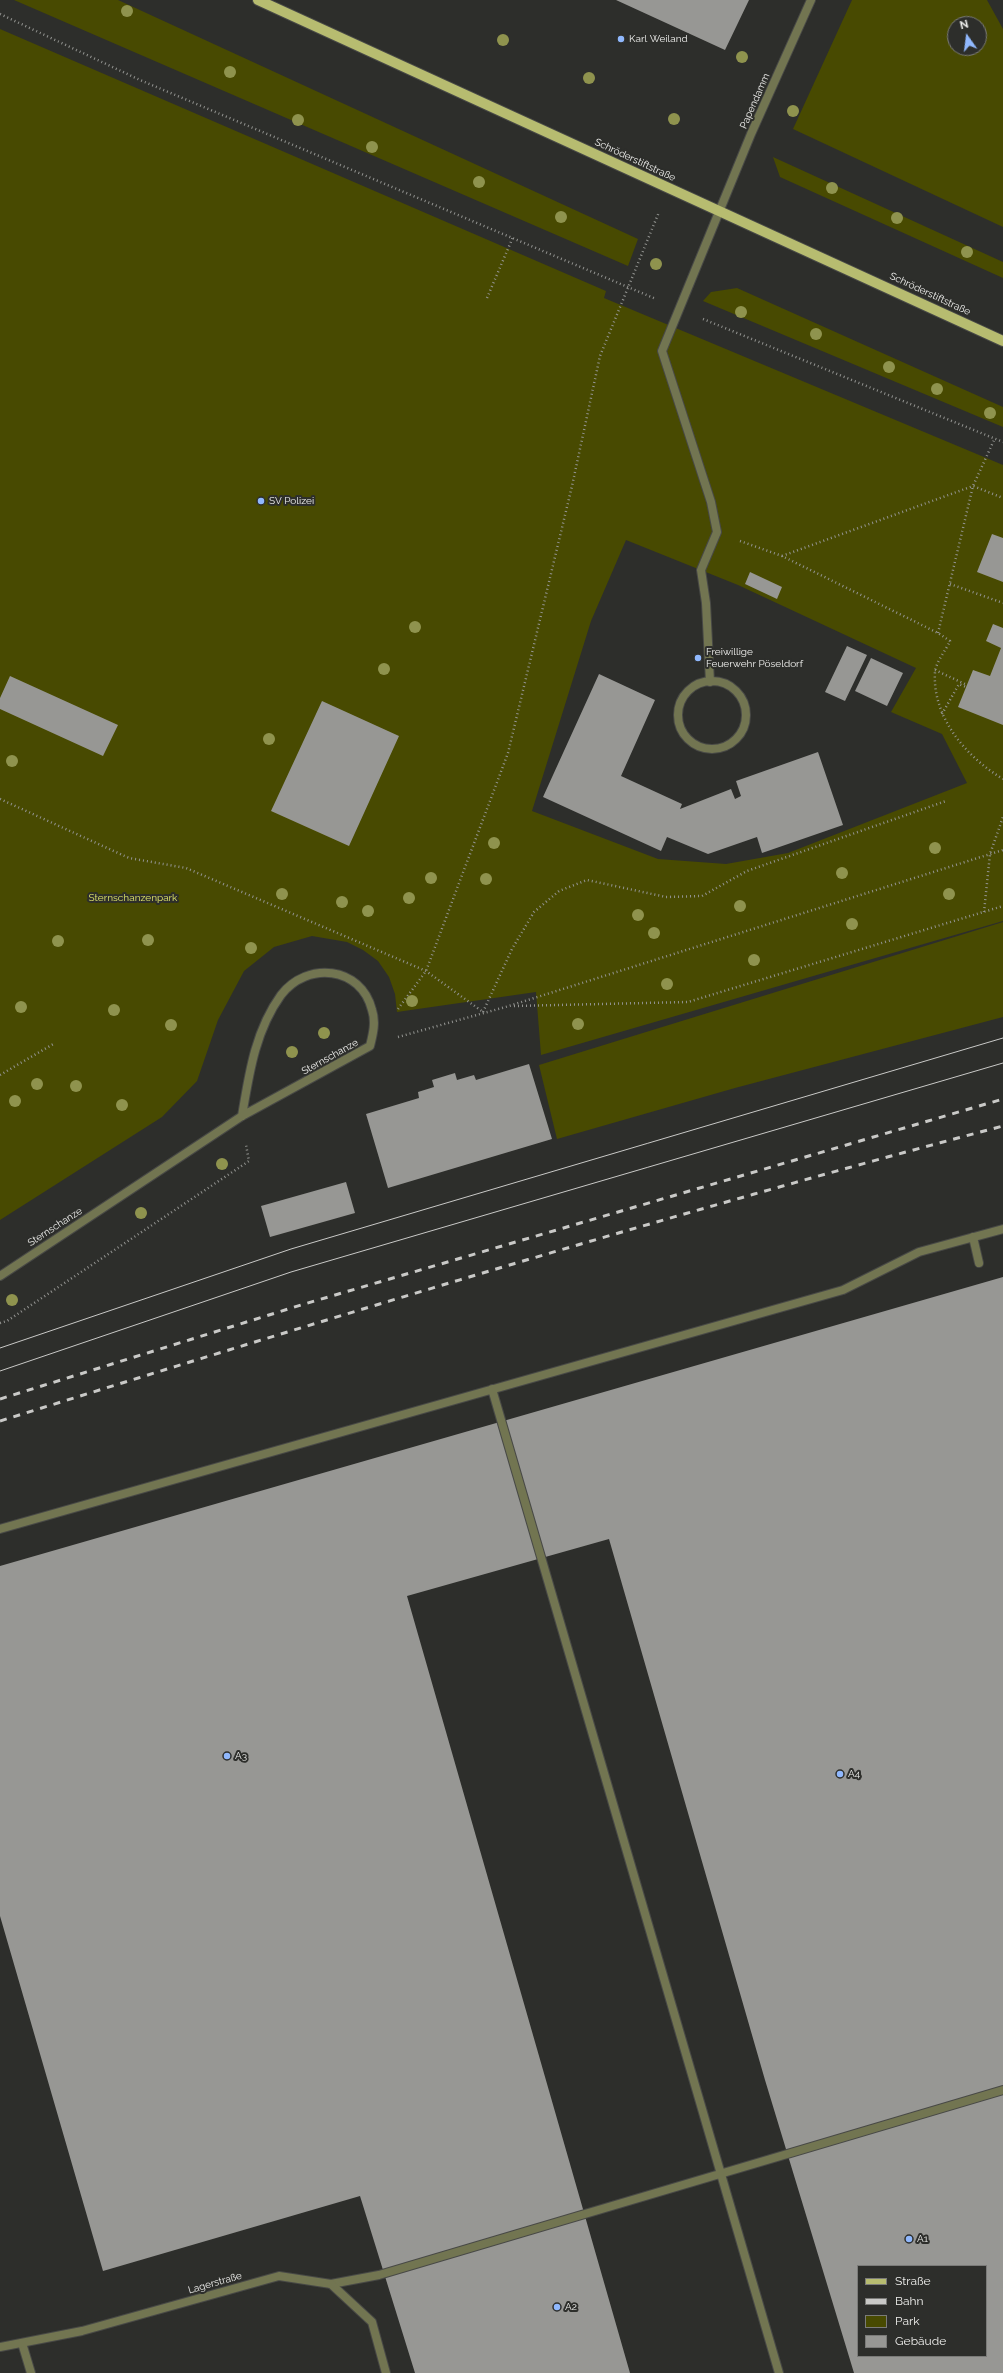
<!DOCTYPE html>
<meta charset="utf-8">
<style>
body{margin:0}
#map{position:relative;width:1003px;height:2373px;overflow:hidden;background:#2d2e2b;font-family:Raleway,sans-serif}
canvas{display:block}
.legend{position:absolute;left:857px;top:2265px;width:130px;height:92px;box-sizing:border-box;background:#2d2e2b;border:1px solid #7b7b79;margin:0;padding:5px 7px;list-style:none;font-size:12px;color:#efefed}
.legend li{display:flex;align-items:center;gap:8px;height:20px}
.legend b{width:20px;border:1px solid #7b7b79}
.north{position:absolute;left:947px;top:16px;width:40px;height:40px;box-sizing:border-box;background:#2d2e2b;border:1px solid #7b7b79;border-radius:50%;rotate:346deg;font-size:11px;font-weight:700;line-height:16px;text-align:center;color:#efefed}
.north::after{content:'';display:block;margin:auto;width:14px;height:18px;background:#90b8fd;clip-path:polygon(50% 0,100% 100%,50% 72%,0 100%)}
</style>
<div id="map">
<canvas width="1003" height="2373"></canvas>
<ul class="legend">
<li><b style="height:5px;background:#b7bc70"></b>Straße</li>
<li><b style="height:5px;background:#c9c9c7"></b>Bahn</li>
<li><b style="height:11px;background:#484a01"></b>Park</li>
<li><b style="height:11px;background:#979794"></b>Gebäude</li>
</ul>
<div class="north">N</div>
</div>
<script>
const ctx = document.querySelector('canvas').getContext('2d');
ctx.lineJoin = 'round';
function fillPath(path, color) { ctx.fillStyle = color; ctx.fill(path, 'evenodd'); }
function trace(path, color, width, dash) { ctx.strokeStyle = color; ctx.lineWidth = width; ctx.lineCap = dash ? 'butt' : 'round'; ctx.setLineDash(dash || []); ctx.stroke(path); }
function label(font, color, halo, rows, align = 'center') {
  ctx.font = font + ' Raleway,sans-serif'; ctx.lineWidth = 4; ctx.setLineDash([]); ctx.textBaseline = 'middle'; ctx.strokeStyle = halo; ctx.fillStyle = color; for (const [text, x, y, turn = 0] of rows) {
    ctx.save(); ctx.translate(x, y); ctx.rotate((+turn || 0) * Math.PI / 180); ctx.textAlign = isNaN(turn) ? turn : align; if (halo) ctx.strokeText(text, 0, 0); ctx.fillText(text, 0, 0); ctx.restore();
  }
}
fillPath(new Path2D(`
 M14 0H118L638 239 628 266Z
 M852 0H987L1003 29V227L793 129ZM955 24H979V48H955Z
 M0 29 606 291 604 298 1003 465V921L541 1055 536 992 397 1012 395 994 389 977 378 961 363 950 347 942 312 936 274 947 244 971 218 1020 197 1081 162 1117 0 1220ZM626 540 738 585 916 668 891 712 942 734 967 783 788 853 726 864 658 859 532 811 591 621Z
 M773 157 1003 262V278L780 177Z
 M737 288 1003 407V427L703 301 711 292Z
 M1003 922V1017L735 1088 557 1139 539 1065Z`), '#484a01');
fillPath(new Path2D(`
 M616 0H749L725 50Z
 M992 534 1003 538V582L977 572Z
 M750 572 782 587 777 599 745 584Z
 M993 624 1003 628V725L958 707 973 670 990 676 1001 648 986 641Z
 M847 646 867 655 845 701 825 692Z
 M871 658 903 673 887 706 855 691Z
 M599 674 655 700 621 776 682 804 680 809 731 789 735 799 741 796 736 781 818 752 843 825 762 853 757 837 708 854 667 837 661 851 543 797Z
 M10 676 118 725 103 756 0 709V698Z
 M322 701 399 736 349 846 271 811Z
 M529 1064 552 1139 388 1188 366 1114 419 1098 418 1092 434 1087 432 1080 455 1073 457 1080 474 1075 476 1080Z
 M346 1182 355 1213 270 1237 261 1206Z
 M1003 1277V2373H854L765 2080 609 1539 407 1596 630 2373H415L360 2196 103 2271 0 1916V1566ZM858 2266H986V2356H858Z`), '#979794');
const service = new Path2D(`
 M678 715a34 34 0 1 1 68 0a34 34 0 1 1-68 0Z
 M710 682 706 603 701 570 717 532 711 502 662 351 719 212
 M973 1237 979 1263
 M492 1389 779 2373
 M0 1529 843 1290 919 1252 1003 1229
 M331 2284 379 2275 1003 2090
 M22 2343 31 2373`);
const minor = new Path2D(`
 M719 212 751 134 811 0
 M0 1276 242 1116 370 1046C373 1034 376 1022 372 1010 361 966 307 961 281 995 255 1031 249 1074 242 1116
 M0 2347 82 2331 279 2276 331 2284 372 2322 386 2373`);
const primary = new Path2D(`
 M258 0 1003 341`);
trace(service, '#484946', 10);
trace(minor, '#484946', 10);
trace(primary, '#484946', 12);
trace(new Path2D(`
 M0 14 140 80 656 299
 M487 298 513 237
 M703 319 1003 442
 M740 541 782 556 938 633 950 641C946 650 936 662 935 672 932 717 966 757 1003 779
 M782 556 973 486 1003 498
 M950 584 1003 603
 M938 633 973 486 995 438
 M935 670 967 685
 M942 714 959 684 966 687
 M0 799 129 858 186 868 426 971 483 1012
 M984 912 990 854 1003 817
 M514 1006 688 1002 1003 906
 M398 1009 426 971 508 753 572 486 600 356 659 212
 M483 1012 512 949 534 912 559 891 587 880 666 897 702 896 747 871 946 801
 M398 1037 509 1006 1003 850
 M0 1075 55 1043
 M0 1323 7 1321 249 1161 246 1145`), '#939491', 2.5, [1, 3]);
trace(service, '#727551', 8);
trace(minor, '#727551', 8);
trace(primary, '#b7bc70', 10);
trace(new Path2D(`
 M0 1348 291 1249 1003 1038
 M0 1371 291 1272 1003 1063`), '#c9c9c7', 1);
trace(new Path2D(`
 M0 1399 301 1305 1003 1099
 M0 1421C333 1317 666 1215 1003 1126`), '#c9c9c7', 3, [7, 7]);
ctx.fillStyle = '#8f934e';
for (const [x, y] of [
 [127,11],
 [503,40],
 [742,57],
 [230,72],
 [589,78],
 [793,111],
 [674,119],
 [298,120],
 [372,147],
 [479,182],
 [832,188],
 [561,217],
 [897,218],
 [967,252],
 [656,264],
 [741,312],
 [816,334],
 [889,367],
 [937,389],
 [990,413],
 [415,627],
 [384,669],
 [269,739],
 [12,761],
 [494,843],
 [935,848],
 [842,873],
 [431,878],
 [486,879],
 [282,894],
 [949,894],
 [409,898],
 [342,902],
 [740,906],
 [368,911],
 [638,915],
 [852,924],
 [654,933],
 [148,940],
 [58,941],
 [251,948],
 [754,960],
 [667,984],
 [412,1001],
 [21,1007],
 [114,1010],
 [578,1024],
 [171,1025],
 [324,1033],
 [292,1052],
 [37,1084],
 [76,1086],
 [15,1101],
 [122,1105],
 [222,1164],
 [141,1213],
 [12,1300]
]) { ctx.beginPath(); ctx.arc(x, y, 6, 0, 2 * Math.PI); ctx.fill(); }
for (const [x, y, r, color] of [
 [621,39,4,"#90b8fd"],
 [261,501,4,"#90b8fd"],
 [698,658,4,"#90b8fd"],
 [227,1756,4,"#90b8fd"],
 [840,1774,4,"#90b8fd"],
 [909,2239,4,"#90b8fd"],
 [557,2307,4,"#90b8fd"]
]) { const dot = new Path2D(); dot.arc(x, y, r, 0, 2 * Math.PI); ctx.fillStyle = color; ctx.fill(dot); trace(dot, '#2d2e2b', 1.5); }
label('10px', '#efefed', '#2d2e2b', [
 ["Karl Weiland",629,39],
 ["SV Polizei",269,501],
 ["Freiwillige",706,652],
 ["Feuerwehr Pöseldorf",706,664],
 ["A3",235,1756],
 ["A4",848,1774],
 ["A1",917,2239],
 ["A2",565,2307]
], 'left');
label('10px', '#efefed', '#2d2e2b', [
 ["Papendamm",755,101,-66],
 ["Schröderstiftstraße",635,160,25],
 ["Schröderstiftstraße",930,294,25],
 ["Sternschanze",330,1057,-29],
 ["Sternschanze",55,1227,-33],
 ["Lagerstraße",215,2283,-16]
]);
label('10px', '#e0e56a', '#2d2e2b', [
 ["Sternschanzenpark",133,898]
]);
</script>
